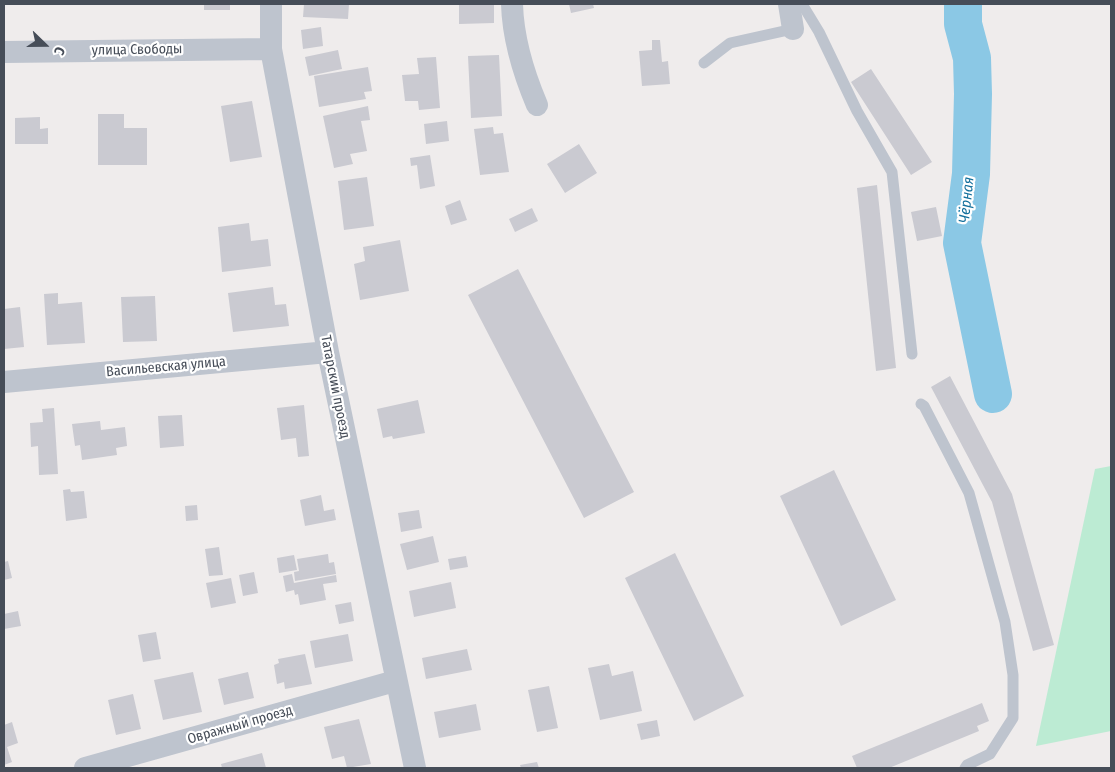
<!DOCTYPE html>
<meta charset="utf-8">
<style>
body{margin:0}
#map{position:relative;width:1115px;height:772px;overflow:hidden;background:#efecec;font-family:"Fira Sans Condensed",sans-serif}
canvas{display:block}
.frame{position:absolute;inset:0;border:5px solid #464d58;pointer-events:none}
.north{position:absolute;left:20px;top:20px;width:50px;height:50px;-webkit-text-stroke:4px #fff;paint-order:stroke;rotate:112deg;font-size:14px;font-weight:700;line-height:20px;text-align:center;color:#464d58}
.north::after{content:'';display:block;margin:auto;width:18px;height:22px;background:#464d58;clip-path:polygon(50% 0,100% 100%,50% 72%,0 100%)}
</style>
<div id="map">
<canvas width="1115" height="772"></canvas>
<div class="frame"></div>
<div class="north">С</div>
</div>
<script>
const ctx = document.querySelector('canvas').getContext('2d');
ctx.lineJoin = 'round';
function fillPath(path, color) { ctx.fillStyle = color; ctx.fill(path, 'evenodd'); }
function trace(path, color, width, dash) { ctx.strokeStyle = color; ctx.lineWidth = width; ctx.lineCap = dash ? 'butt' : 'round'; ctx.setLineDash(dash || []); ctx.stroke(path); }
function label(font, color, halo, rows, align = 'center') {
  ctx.font = font + ' "Fira Sans Condensed",sans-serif'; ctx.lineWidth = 4.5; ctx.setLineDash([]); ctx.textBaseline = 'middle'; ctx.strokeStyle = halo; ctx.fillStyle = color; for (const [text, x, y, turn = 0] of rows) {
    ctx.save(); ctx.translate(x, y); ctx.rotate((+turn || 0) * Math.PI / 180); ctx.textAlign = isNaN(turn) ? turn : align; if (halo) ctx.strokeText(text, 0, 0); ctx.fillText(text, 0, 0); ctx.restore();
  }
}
fillPath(new Path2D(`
 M1111 466V731L1036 746 1095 469Z`), '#bcebd3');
trace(new Path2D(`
 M963 4V24L972 58 973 94 971 174 962 243 993 394`), '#8bc8e5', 38);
fillPath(new Path2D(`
 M204 4H230V10H204Z
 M304 4H349L348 19 303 17Z
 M459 4H494V23L459 24Z
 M569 4H593L594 8 571 13Z
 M321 27 323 46 303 49 301 30Z
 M652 40H660L662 62 668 61 670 84 642 86 639 51 652 50Z
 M338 50 342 69 309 76 305 57Z
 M499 55 502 116 471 118 468 56Z
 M436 57 440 108 419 110 418 101H405L402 75 419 74 417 58Z
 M368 67 372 91 364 92 366 99 319 107 314 76Z
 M871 69 932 162 911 175 851 82Z
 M252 101 262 157 230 162 221 106Z
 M368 106 370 120 361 121 367 151 350 154 353 164 334 168 323 116Z
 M98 114H124V128H147V165H98Z
 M40 117V129L48 128V144H15V118Z
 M447 121 449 141 426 144 424 124Z
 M493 127 494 134 503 133 509 172 480 175 474 129Z
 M579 144 597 173 565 193 547 164Z
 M430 155 435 186 420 189 417 165 411 166 410 158Z
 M367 177 374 226 344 230 338 181Z
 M877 185 896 368 876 371 857 188Z
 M460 200 467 220 451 225 445 206Z
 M936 207 942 236 917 241 911 212Z
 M532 208 538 221 515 232 509 219Z
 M249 223 251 241 268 239 271 266 222 272 218 227Z
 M400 240 409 291 360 300 354 264 365 261 363 247Z
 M518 269 634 492 584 518 468 295Z
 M273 287 275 305 286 304 289 326 233 332 228 293Z
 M58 293V304L82 302 85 343 47 345 44 294Z
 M155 296 157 341 123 342 121 297Z
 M20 307 24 347 4 349V309Z
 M950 376 1012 494 1054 645 1033 651 992 502 931 387Z
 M418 400 425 433 393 439 392 436 383 438 377 409Z
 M304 405 309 456 298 457 296 438 281 440 277 408Z
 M54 408 58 474 39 475 38 446 31 447 30 423 43 422 42 409Z
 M182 415 184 446 160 448 158 416Z
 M100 421 101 430 125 427 127 446 116 448 117 455 82 460 80 445 75 446 72 424Z
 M834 470 896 600 841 626 780 496Z
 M70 489 71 492 84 491 87 518 66 521 63 490Z
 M321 495 324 511 334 509 336 520 305 526 300 500Z
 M197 505 198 520 186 521 185 506Z
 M419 510 422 528 401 532 398 513Z
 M433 536 439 562 407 570 400 544Z
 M219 547 223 575 209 576 205 549Z
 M675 553 744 696 694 721 625 578Z
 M328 554 329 563 334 562 336 574 295 581 294 572 299 571 297 559Z
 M294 555 297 570 279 573 277 558Z
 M466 556 468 567 450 570 448 559Z
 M8 561 12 578 4 580V562Z
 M254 572 258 593 243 596 239 575Z
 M292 574 294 583 336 575 337 582 323 584 326 600 300 605 298 594 295 595 294 590 286 592 283 576Z
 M231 578 236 603 211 608 206 583Z
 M451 582 456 608 414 617 409 591Z
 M351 602 354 621 339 624 335 605Z
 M18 611 21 626 4 629V614Z
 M156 632 161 659 143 662 138 635Z
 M348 634 353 661 315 668 310 641Z
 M467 649 472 670 426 679 422 658Z
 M305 654 312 684 285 689 284 682 277 684 274 665 279 663 278 659Z
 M609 664 612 676 633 671 642 711 600 720 588 668Z
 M193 672 202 712 163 720 154 680Z
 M248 672 254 698 224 705 218 679Z
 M549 686 558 728 537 732 528 690Z
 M133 694 141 729 116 735 108 700Z
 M982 703 989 721 977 726 979 731 889 768H857L852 756Z
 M476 704 481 730 439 738 434 712Z
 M359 719 371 764 347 768 344 756 332 759 324 727Z
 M657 720 660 736 641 740 637 724Z
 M12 722 18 743 7 747 12 762 4 765V725Z
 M262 753 266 768H222L221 764Z
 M537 762 539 768H521L520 765Z`), '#cacad1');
trace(new Path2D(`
 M802 4 819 32 857 111 892 172 912 354
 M704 63 730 43 793 29
 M921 404 924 406 969 493 1005 622 1013 675V718L990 754 967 765 965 768`), '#bec4ce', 11);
trace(new Path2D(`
 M271 4V49L328 352 415 768
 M512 4C513 39 523 72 537 105
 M789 4 793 29
 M4 52 271 49
 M4 382 328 352
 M85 768 395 681`), '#bec4ce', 22);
label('14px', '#464d58', '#fff', [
 ["улица Свободы",137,50,-1],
 ["Васильевская улица",166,367,-5],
 ["Татарский проезд",335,387,79],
 ["Овражный проезд",240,725,-16]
]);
label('italic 15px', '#14709c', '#fff', [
 ["Чёрная",967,200,-84]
]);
</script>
